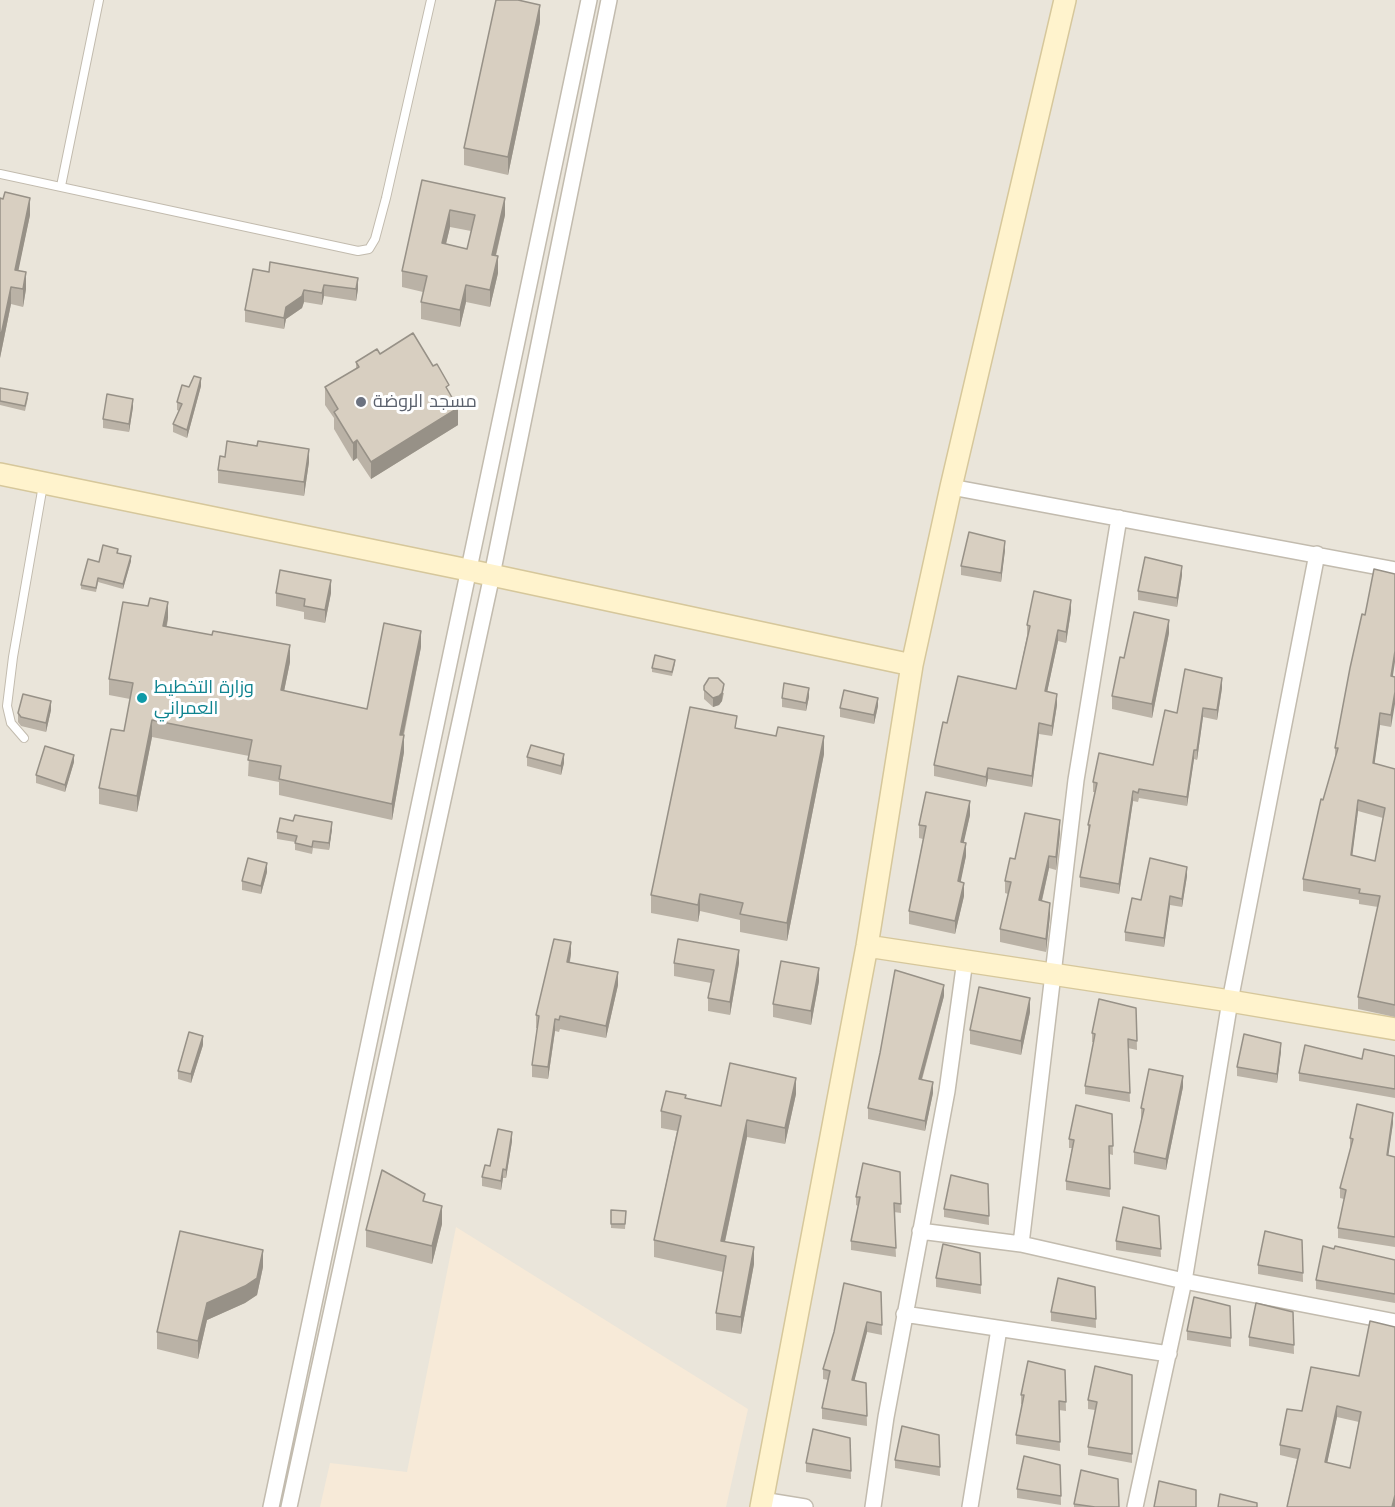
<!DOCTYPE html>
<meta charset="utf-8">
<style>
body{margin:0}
canvas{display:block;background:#f6f3ec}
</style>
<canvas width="1395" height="1507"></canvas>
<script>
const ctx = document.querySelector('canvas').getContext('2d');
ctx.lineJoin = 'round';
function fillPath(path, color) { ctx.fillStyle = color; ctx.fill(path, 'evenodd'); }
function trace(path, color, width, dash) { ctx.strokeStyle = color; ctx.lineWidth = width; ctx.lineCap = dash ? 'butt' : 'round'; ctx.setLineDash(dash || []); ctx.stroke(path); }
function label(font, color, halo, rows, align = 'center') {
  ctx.font = font + ' "Work Sans",Cairo,sans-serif'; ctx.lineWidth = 6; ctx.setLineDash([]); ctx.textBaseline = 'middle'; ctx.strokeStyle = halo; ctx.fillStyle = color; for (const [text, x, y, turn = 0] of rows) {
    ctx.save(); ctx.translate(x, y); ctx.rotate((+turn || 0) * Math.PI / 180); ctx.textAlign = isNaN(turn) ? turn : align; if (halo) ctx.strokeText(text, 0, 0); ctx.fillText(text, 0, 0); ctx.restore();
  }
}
fillPath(new Path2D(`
 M0 0H1395V1507H0Z`), '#eae5da');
fillPath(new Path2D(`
 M456 1227 748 1409 726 1507H320L330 1463 407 1472Z`), '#f7ead8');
const lane = new Path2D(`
 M0 174 358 251 369 249 375 239 386 198 431 0
 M61 186 99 0
 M24 738 11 723 7 706 13 657 43 485`);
const street = new Path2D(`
 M951 487 1395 570
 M920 1231 1021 1244 1184 1281 1395 1322
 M1021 1244 1076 780 1119 518
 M904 1314 1169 1354
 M762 1500 805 1507
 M271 1507 589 0
 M289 1507 492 575 609 0
 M873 1507 886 1417 947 1091 965 960
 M970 1507 999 1329
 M1135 1507 1184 1281 1230 1001 1317 554`);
const secondary = new Path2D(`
 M0 474 468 570 912 665
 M867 946 1230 1001 1395 1029
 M761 1507 867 946 912 665 951 487 1065 0`);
trace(lane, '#c2bbae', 10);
trace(street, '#c2bbae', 18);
trace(secondary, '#d6c79b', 24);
trace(lane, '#fff', 8);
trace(street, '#fff', 15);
trace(secondary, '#fff3cd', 21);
fillPath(new Path2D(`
 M540 22 508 175 464 165V148Z
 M422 180 505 215 496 256 498 273 490 307 466 302 460 327 421 319V302L423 292 402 287V271ZM450 227 471 231 467 249 446 244Z
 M0 198 30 215 18 270 26 289 23 307 11 304 0 358Z
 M253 269 358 289 356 301 324 296 322 305 304 302 302 308 286 319 284 329 245 322V310Z
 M380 354 449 393 458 425 371 479 357 458 353 461 334 429V418L325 405V387L356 369V362Z
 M201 386 187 438 173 432V424L179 411 177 410V402L189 387Z
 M0 388 28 398 25 411 0 405Z
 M133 407 129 432 103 428V419Z
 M309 462 304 496 218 483V470Z
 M1005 550 1001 582 961 575V566Z
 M118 553 131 561 123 589 98 582 96 592 81 589V585L99 562Z
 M1182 575 1177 607 1138 600V591Z
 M276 593H331L325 623 304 619V612L276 606Z
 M1071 611 1066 643 1058 641 1047 692 1057 705 1052 736 1039 734 1032 787 988 779 986 787 934 776V765L947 723 1016 689 1027 636V625Z
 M168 618 167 626 290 662 284 691 367 709 421 647 404 735V752L392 820 279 795V782L248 776 249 756 152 737 137 812 99 804V788L124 731 130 699 109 695V679Z
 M1169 633 1152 718 1112 709V696L1124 658Z
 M675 664 672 676 652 672V668Z
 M1393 677 1391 727 1380 725 1374 764 1395 769V1017L1358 1009V997L1378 907 1359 904V900L1303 891V879L1323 800 1335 759V748ZM1358 811 1383 818 1375 861 1352 855Z
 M704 686 724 693 722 701 719 705 713 707 704 699Z
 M1222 688 1217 720 1203 717 1197 760 1194 759 1187 806 1139 798 1138 802 1133 801 1119 894 1080 887V877L1088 835V825L1095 792H1093V782L1153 765 1177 713Z
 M809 697 806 711 782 707V698Z
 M878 706 874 724 840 717V708Z
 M51 710 46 732 21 726 18 722V713Z
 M737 728 824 754 787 941 740 932V920L700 911 698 922 651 913V895Z
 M527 757 564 763 561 775 527 766Z
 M74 762 65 792 36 783V775Z
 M970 815 963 843 966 856 960 882 964 896 955 934 909 924V911L923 839 919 838V825Z
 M332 829 329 850 313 848 312 854 295 850V842L277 839V832Z
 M1060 833 1056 870 1049 868 1042 901 1050 915 1046 952 1000 942V929L1008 894 1005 893V881L1015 859Z
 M267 872 261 894 242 890V881Z
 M1187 876 1182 907 1170 905 1164 947 1125 941V932L1141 900Z
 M571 954 570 962 618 985 606 1038 560 1029 559 1032 555 1031 548 1079 532 1077V1065L537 1028H536V1015Z
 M674 963H739L730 1015 708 1011V998L711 983 674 976Z
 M819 981 811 1025 773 1017V1004Z
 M944 996 922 1080 933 1093 925 1131 868 1119V1108Z
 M1136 1008 1137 1050 1128 1048 1130 1102 1085 1094V1086L1094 1042H1092V1033Z
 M1030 1012 1021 1055 970 1044V1030Z
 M203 1045 191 1083 178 1079V1071Z
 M1281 1051 1277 1083 1237 1076V1067Z
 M1395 1056V1098L1299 1081V1073L1362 1059Z
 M1183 1087 1166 1170 1134 1164V1152L1141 1120V1108Z
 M796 1094 785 1144 747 1137 725 1242 754 1264 741 1334 716 1330V1313L723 1272 654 1257V1240L677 1131 661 1128V1111L686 1099 721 1106Z
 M1112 1114 1113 1155 1109 1154 1110 1197 1066 1190V1181L1072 1148H1069V1139Z
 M1393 1123 1388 1155 1395 1157V1247L1338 1238V1228L1344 1199 1340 1198V1188L1351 1148H1350V1138Z
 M512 1141 506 1178H503L501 1190 482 1186V1177L490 1166Z
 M900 1172 901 1213 894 1212 896 1257 851 1250V1241L858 1206 856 1205V1197Z
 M988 1184 989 1225 944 1217V1209Z
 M425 1202 442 1224 432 1264 366 1247V1230Z
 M611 1210 626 1211 625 1229 611 1228Z
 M1159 1216 1161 1257 1116 1250V1241Z
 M1302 1240 1303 1282 1258 1274V1265Z
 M1334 1249 1395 1260V1303L1316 1289V1280Z
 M980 1253 981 1294 936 1287V1278Z
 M263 1267 257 1295 245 1303 207 1320 198 1359 157 1349V1332Z
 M1095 1287 1096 1328 1051 1321V1312Z
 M881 1292 882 1335 867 1332 854 1381 866 1383 867 1426 822 1419V1408L828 1380 823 1379V1369Z
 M1230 1306 1231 1347 1187 1340V1331Z
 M1293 1312 1294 1354 1249 1346V1337Z
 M1395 1327V1507H1287L1297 1459 1280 1455V1445L1359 1376ZM1337 1417 1359 1422 1350 1468 1327 1463Z
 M1065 1370 1066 1411 1059 1410 1060 1451 1016 1444V1435L1022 1404H1021V1395Z
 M1132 1375V1463L1088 1455V1447L1095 1410 1088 1409V1400Z
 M939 1435 940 1476 895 1468V1460Z
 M850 1438 851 1479 806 1472V1463Z
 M1060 1465 1061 1505 1017 1498V1489Z
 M1074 1504 1119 1507H1074Z`), '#bab2a6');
fillPath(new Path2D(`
 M540 5V22L508 175V157Z
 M30 198V215L15 287V270Z
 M505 198V215L492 271V255Z
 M450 210V227L442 260V243Z
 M498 256V273L490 307V290Z
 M26 272V289L23 307V289Z
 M358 278V289L356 301V289Z
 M324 285V296L322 305V293Z
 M466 285V302L460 327V310Z
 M11 287V304L0 358V340Z
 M304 290V302L302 308 286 319 284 329V318L286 307Z
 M201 378V386L187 438V430Z
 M133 399V407L129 432V424Z
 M458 408V425L371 479V462Z
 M357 440V458L353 461V443Z
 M309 449V462L304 496V482Z
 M1005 541V550L1001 582V573Z
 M131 556V561L123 589V584Z
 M1182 566V575L1177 607V598Z
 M331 580V593L325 623V610Z
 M1071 600V611L1066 643V632Z
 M168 602V618L163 642V626Z
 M1169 620V633L1152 718V704Z
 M1058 630V641L1045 702V691Z
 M421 631V647L400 751V735Z
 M290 645V662L281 706V690Z
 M1395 651V662L1391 688V676Z
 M1222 678V688L1217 720V710Z
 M724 684 722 701 719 705 713 707V698Z
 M809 688V697L806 711V703Z
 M1395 692V704L1391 727V715Z
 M1057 694V705L1052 736V726Z
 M878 698V706L874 724V715Z
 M51 701V710L46 732V723Z
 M1203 708V717L1197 760V750Z
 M1380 713V725L1373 775V763Z
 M152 720V737L137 812V796Z
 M1039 723V734L1032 787V776Z
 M404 735V752L392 820V804Z
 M824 736V754L787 941V923Z
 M1194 750V759L1187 806V797Z
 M564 754V763L561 775V766Z
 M74 755V762L65 792V785Z
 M988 768V779L986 787V777Z
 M1133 791V801L1119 894V884Z
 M1358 800V811L1351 866V855Z
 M970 801V815L961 855V842Z
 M1060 820V833L1056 870V857Z
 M332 822V829L329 850V843Z
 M966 843V856L958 895V881Z
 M1049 856V868L1039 913V900Z
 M267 863V872L261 894V886Z
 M1187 867V876L1182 907V899Z
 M964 883V896L955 934V921Z
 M700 894V911L698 922V905Z
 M1170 896V905L1164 947V938Z
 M1050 903V915L1046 952V939Z
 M571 942V954L567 974V962Z
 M739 950V963L730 1015V1002Z
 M819 968V981L811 1025V1011Z
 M618 972V985L606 1038V1026Z
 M944 985V996L919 1089V1079Z
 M1030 998V1012L1021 1055V1041Z
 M555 1019V1031L548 1079V1067Z
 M203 1036V1045L191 1083V1074Z
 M1281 1043V1051L1277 1083V1074Z
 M1183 1076V1087L1166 1170V1159Z
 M796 1078V1094L785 1144V1128Z
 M933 1082V1093L925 1131V1121Z
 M1393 1113V1123L1387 1165V1155Z
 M747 1120V1137L722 1255 721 1241Z
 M512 1132V1141L506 1178V1170Z
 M503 1169V1178L501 1190V1181Z
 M442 1206V1224L432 1264V1246Z
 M754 1247V1264L741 1334V1317Z
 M263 1250V1267L257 1295 245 1303 207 1320 198 1359V1341L207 1303Z
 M867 1322V1332L852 1390V1380Z
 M1337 1406V1417L1325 1473V1462Z
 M1395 1495V1507H1392Z`), '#979187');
const building = new Path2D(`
 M496 0H518L540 5 508 157 464 148Z
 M422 180 505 198 492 255 498 256 490 290 466 285 460 310 421 302 427 276 402 271ZM450 210 475 215 467 249 442 243Z
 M5 192 30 198 15 270 26 272 23 289 11 287 0 340V198L3 199Z
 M270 262 358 278 356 289 324 285 322 293 304 290 302 296 286 307 284 318 245 310 253 269 269 272Z
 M413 333 433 366 437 364 449 385 446 387 458 408 371 462 357 440 353 443 334 412 338 409 325 387 359 367 356 362 377 349 380 354Z
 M194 376 201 378 187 430 173 424 182 404 177 402 182 385 189 387Z
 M0 388 28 393 25 406 0 401Z
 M107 394 133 399 129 424 103 419Z
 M227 441 257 446 258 441 309 449 304 482 218 470 220 456 225 457Z
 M969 532 1005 541 1001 573 961 566Z
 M103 545 118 549 117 553 131 556 123 584 98 578 96 588 81 585 88 559 99 562Z
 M1145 557 1182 566 1177 598 1138 591Z
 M1374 569 1395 574V651L1391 676 1395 677V692L1391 715 1380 713 1373 763 1395 769V1005L1358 997 1380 896 1359 893 1360 889 1303 879 1321 799 1323 800 1338 748H1335L1350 668 1362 614 1365 615ZM1358 800 1385 808 1375 861 1351 855Z
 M280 570 331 580 325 610 304 606 305 599 276 593Z
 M1034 591 1071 600 1066 632 1058 630 1045 691 1057 694 1052 726 1039 723 1032 776 988 768 986 777 934 765 943 722 947 723 958 676 1016 689 1030 626 1027 625Z
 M150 598 168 602 163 626 212 635 213 631 290 645 281 690 367 709 384 623 421 631 400 735H404L392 804 279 779 281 766 248 760 252 740 152 720 137 796 99 788 111 729 124 731 133 683 109 679 123 602 148 606Z
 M1134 612 1169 620 1152 704 1112 696 1120 657 1124 658Z
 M655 655 675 660 672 672 652 668Z
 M1185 669 1222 678 1217 710 1203 708 1197 750H1194L1187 797 1139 789 1138 793 1133 791 1119 884 1080 877 1090 825H1088L1097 783 1093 782 1099 753 1153 765 1165 710 1177 713Z
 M709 678H718L724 684 722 693 719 696 713 698 704 690V686Z
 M784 683 809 688 806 703 782 698Z
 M844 690 878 698 874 715 840 708Z
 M23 694 51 701 46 723 21 717 18 713Z
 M690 707 737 716 735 728 776 736 778 727 824 736 787 923 740 914 743 903 700 894 698 905 651 895Z
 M531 745 564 754 561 766 527 757Z
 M45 746 74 755 65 785 36 775Z
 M926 792 970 801 961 842 966 843 958 881 964 883 955 921 909 911 926 826 919 825Z
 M1025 813 1060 820 1056 857 1049 856 1039 900 1050 903 1046 939 1000 929 1011 882 1005 881 1010 858 1015 859Z
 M295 815 332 822 329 843 313 841 312 847 295 843 297 836 277 832 280 818 293 821Z
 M248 858 267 863 261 886 242 881Z
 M1150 858 1187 867 1182 899 1170 896 1164 938 1125 932 1132 898 1141 900Z
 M554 939 571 942 567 962 618 972 606 1026 560 1016 559 1020 555 1019 548 1067 532 1065 539 1016 536 1015Z
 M678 939 739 950 730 1002 708 998 714 970 674 963Z
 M781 961 819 968 811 1011 773 1004Z
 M895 970 944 985 919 1079 933 1082 925 1121 868 1108 880 1053Z
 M979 987 1030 998 1021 1041 970 1030Z
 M1099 999 1136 1008 1137 1041 1128 1039 1130 1093 1085 1086 1095 1034 1092 1033Z
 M189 1032 203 1036 191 1074 178 1071Z
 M1244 1034 1281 1043 1277 1074 1237 1067Z
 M1305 1045 1362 1059 1364 1049 1395 1056V1089L1299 1073Z
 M730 1063 796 1078 785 1128 747 1120 721 1241 754 1247 741 1317 716 1313 726 1256 654 1240 681 1116 661 1111 666 1091 686 1095 685 1098 721 1106Z
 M1149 1069 1183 1076 1166 1159 1134 1152 1144 1109 1141 1108Z
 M1357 1104 1393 1113 1387 1155 1395 1157V1237L1338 1228 1346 1190 1340 1188 1353 1139 1350 1138Z
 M1076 1105 1112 1114 1113 1146H1109L1110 1189 1066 1181 1074 1140 1069 1139Z
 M498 1129 512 1132 506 1170 503 1169 501 1181 482 1177 485 1165 490 1166Z
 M863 1163 900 1172 901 1204 894 1203 896 1248 851 1241 860 1197H856Z
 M382 1170 425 1194 423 1201 442 1206 432 1246 366 1230Z
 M951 1175 988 1184 989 1216 944 1209Z
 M1123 1207 1159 1216 1161 1249 1116 1241Z
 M611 1210 626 1211 625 1224H611Z
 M180 1231 263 1250 257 1278 245 1286 207 1303 198 1341 157 1332Z
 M1265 1231 1302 1240 1303 1273 1258 1265Z
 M943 1244 980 1253 981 1285 936 1278Z
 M1323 1246 1334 1249 1335 1246 1395 1260V1294L1316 1280Z
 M1058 1278 1095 1287 1096 1319 1051 1312Z
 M844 1283 881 1292 882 1325 867 1322 852 1380 866 1383 867 1416 822 1408 830 1371 823 1369 834 1332Z
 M1194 1297 1230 1306 1231 1338 1187 1331Z
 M1256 1303 1293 1312 1294 1345 1249 1337Z
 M1370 1321 1395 1327V1495L1392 1507H1287L1300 1449 1280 1445 1287 1409 1302 1411 1311 1367 1359 1376ZM1337 1406 1361 1412 1350 1468 1325 1462Z
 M1028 1361 1065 1370 1066 1402 1059 1401 1060 1442 1016 1435 1024 1395H1021Z
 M1095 1366 1132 1375V1454L1088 1447 1097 1402 1088 1400Z
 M902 1426 939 1435 940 1467 895 1460Z
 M813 1429 850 1438 851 1471 806 1463Z
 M1024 1456 1060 1465 1061 1496 1017 1489Z
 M1081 1470 1118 1479 1119 1507H1095L1074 1504Z
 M1159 1481 1196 1490V1507H1154Z
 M1220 1494 1257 1503V1507H1218Z`);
fillPath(building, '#d8cfc1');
trace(building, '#979187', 1.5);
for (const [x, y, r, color] of [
 [361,402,6,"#6b7280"],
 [142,698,6,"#0f9aa8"]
]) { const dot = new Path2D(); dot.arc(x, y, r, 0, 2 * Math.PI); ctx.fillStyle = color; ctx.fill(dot); trace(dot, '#fff', 2); }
label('18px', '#5b616d', '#fff', [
 ["مسجد الروضة",373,402]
], 'left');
label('18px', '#0d838f', '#fff', [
 ["وزارة التخطيط",154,688],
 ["العمراني",154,709]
], 'left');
</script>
